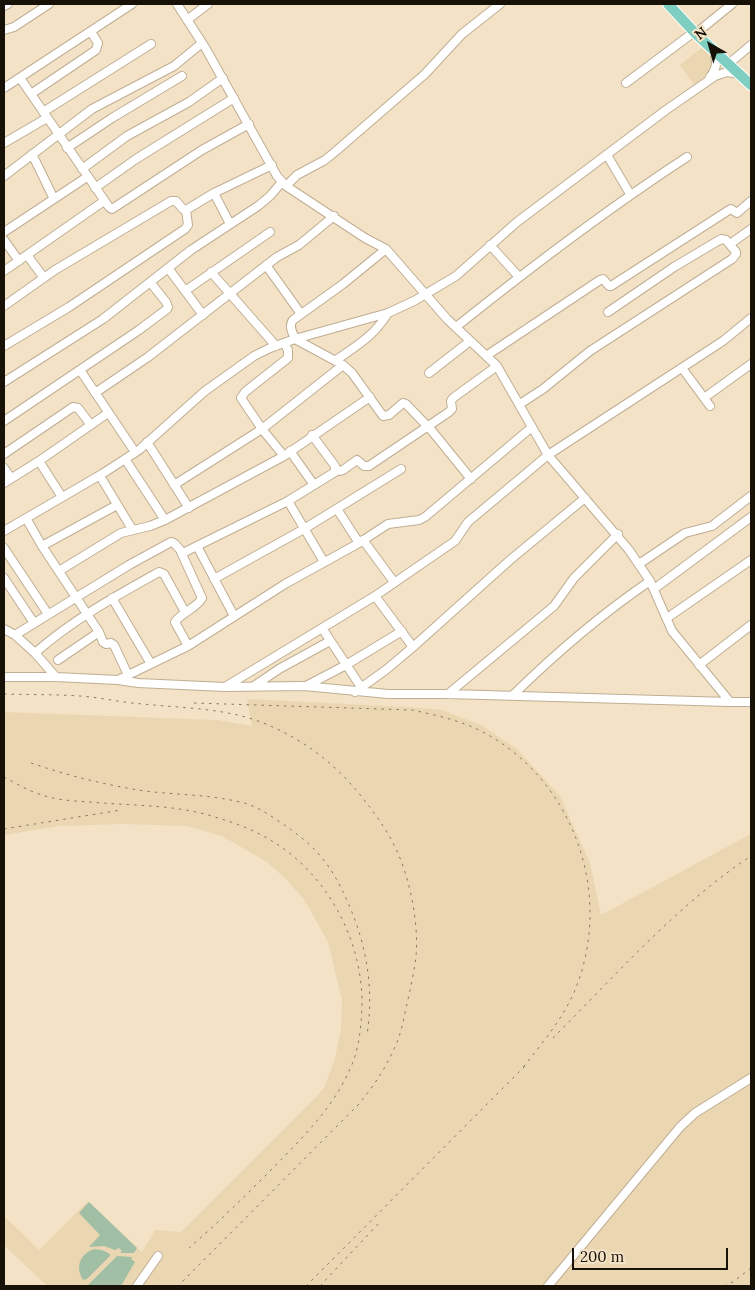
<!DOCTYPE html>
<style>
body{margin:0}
#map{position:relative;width:755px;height:1290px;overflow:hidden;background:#f3e2c5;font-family:Lora,serif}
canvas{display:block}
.frame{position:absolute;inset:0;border:5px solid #171107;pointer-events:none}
.north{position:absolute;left:685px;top:20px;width:50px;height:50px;-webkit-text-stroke:4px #f3e2c5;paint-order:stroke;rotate:322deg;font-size:14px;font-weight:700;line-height:20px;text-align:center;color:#171107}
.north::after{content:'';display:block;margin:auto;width:18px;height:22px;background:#171107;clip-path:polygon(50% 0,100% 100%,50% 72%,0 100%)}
.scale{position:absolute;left:572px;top:1248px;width:156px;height:22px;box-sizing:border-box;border:2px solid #171107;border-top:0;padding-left:6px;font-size:15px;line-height:18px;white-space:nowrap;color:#171107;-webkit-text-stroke:4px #f3e2c5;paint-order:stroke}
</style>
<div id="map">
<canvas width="755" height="1290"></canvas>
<div class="frame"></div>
<div class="north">N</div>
<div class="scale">200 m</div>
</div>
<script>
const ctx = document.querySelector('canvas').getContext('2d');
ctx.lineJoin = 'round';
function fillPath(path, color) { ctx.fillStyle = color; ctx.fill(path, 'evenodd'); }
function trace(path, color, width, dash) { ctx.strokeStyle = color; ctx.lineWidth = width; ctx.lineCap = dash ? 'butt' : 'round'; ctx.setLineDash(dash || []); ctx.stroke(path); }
fillPath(new Path2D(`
 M705 45 714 57 710 75 695 86 680 65Z
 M247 699 408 707 442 710 481 725 517 749 560 796 590 863 601 915 751 834V1286H46V1285L4 1245V1216L39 1250 88 1201 142 1252 155 1230 181 1232 318 1095 325 1086 335 1058 341 1029 342 1000 328 942 305 901 288 881 267 862 222 836 187 826 123 824 59 826 4 835V712L217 720 252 726Z`), '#ebd6b2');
fillPath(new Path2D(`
 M89 1202 137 1248 134 1253H120L122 1251 119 1248 115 1250 104 1246 89 1247 100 1235 79 1213Z
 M94 1249 102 1250 110 1254V1256L87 1279 83 1280C75 1267 80 1254 94 1249Z
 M117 1256 132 1257 131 1259 135 1262 121 1286H87Z`), '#a1bfa4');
const minor = new Path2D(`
 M177 4 206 49 277 176 286 186 365 238 386 249 447 319 497 366 548 455 629 550 650 581 672 631 730 702H751
 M4 6 8 4
 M187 20 208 4
 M4 30 14 27 49 4
 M700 30 732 4
 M732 61 751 45
 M710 77C717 69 718 60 713 50
 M20 78 109 207 112 209 202 150 249 124
 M626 83 694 32
 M4 88 132 4
 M31 94 96 50 98 43 91 32
 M43 112 151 44
 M4 143 47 118
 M67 148 112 118 182 76
 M32 154 54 199
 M607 155 630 194
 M82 169 127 136 189 102 223 78
 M4 176 92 109 174 66 202 43
 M286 186 297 175 325 160 336 151 425 74 462 34 500 4
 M95 188 136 159 234 98
 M214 193 272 165
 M4 232 87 177
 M4 240 19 261
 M730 244 751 229
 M490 245 519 277
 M386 249 343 284 293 320C288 326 293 333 295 339L343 365 352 373 383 416 389 415 403 403 406 404 432 431 471 479
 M27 255 44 278
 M266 265 301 314
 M168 268 203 315
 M4 271 104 201
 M211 272 276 346
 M185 291 270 232
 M4 306 55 270 171 201H176L183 209 186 210 214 193 230 224
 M456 327C531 267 607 209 687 157
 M284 343 288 350V358L245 392 241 398 262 429 284 456
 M4 346 69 307 185 229 188 225 186 210
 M486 356 600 280 603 279 609 286H611L729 210 731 209 737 213 751 201
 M336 360C358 345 374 336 388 313
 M682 368 710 406
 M80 370 135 452
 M429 373 470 341
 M4 382 103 319 191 250 258 206 270 196 282 182
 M95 393 148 357 277 257 299 245 334 216
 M704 398 751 364
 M520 404 543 389 590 351 732 259 736 254V252L726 240 721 239 674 267 608 312
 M4 421 139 330 167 309 168 307 166 302 150 282
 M147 442 189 508
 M290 451 314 485
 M4 454 73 407 78 408 91 425
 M125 459 165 520
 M39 461 62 497
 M4 468 11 478
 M336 469 340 471 343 470 357 460 364 466H369L449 412 452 409 451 401 453 398 497 366
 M100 476 132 529
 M4 483 39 461 108 413
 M174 485 262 429 343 365
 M288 501 324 562
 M337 509 359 543
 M26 518 42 546 99 632 103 642 106 644 111 643 114 645 128 675
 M4 531 102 474 139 450 205 391 254 356 270 348 295 339 388 313 414 301 456 276 517 222 666 110 715 76 727 72 739 74
 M363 540 394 582
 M42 546 117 505
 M197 546 288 501 335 472V466L312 435
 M4 548 48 614
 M181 552 202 598C197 608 182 612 175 622L188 646
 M639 564 685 533 712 526 751 496
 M59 571 121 533 150 526 165 520 284 456 370 397
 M4 578 34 623
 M214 579 304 529 401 469
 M654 589 751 517
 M375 596 413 647
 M112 598 151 664
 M667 618 751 560
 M322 628 361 687
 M4 629 15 635 35 653 56 677
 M15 635 129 565 171 542 174 543 183 553 197 546 234 616
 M35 653C72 620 116 596 159 572L164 574 185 612
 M58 660 99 632
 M699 665 751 625
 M4 677H56L118 680 188 646 285 584 359 543 388 524 419 520 425 517 532 427
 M118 680 138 683 225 687 304 686 388 694H448L730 702
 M254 686 279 669 330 641
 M306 686 346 665 402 631
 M225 687 375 596 455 541 468 522 548 455 723 341 751 318
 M355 692 387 669 413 647 510 560 585 498
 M448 694 554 606 574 578 618 534
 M513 695C555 654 600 615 650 581
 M137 1286 158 1256
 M548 1286 680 1127 695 1113 751 1078`);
const major = new Path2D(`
 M668 4 696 34 751 85`);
trace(minor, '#bfae93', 10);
trace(major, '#fff', 12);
trace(minor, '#fff', 8);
trace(major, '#7fcec2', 10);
trace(new Path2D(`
 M4 694C33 695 62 694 91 697 108 699 125 703 143 704 181 708 222 708 258 721 299 736 334 762 361 796 374 812 387 830 396 849 410 878 419 924 416 956 414 973 410 991 406 1008 403 1023 400 1038 393 1051 384 1071 372 1088 358 1105L178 1286
 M194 703 412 710C435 715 459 720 481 731 572 778 613 890 577 985 565 1017 542 1043 521 1070
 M31 763C66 775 102 784 138 790 171 795 207 794 240 802 254 805 265 812 277 820 315 845 331 863 349 905 367 947 374 989 367 1035
 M4 777C15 783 27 790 39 794 55 800 73 801 90 802 132 806 177 804 218 818 236 823 256 831 272 841 328 875 363 941 362 1006 361 1029 359 1051 349 1071 333 1108 302 1138 274 1167 246 1195 219 1222 189 1248
 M4 829 121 810
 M553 1038C615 976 678 904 751 856
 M306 1286 525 1066
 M320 1286 379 1223
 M724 1286 733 1282 751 1268`), '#857966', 1, [2.5, 5]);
</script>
